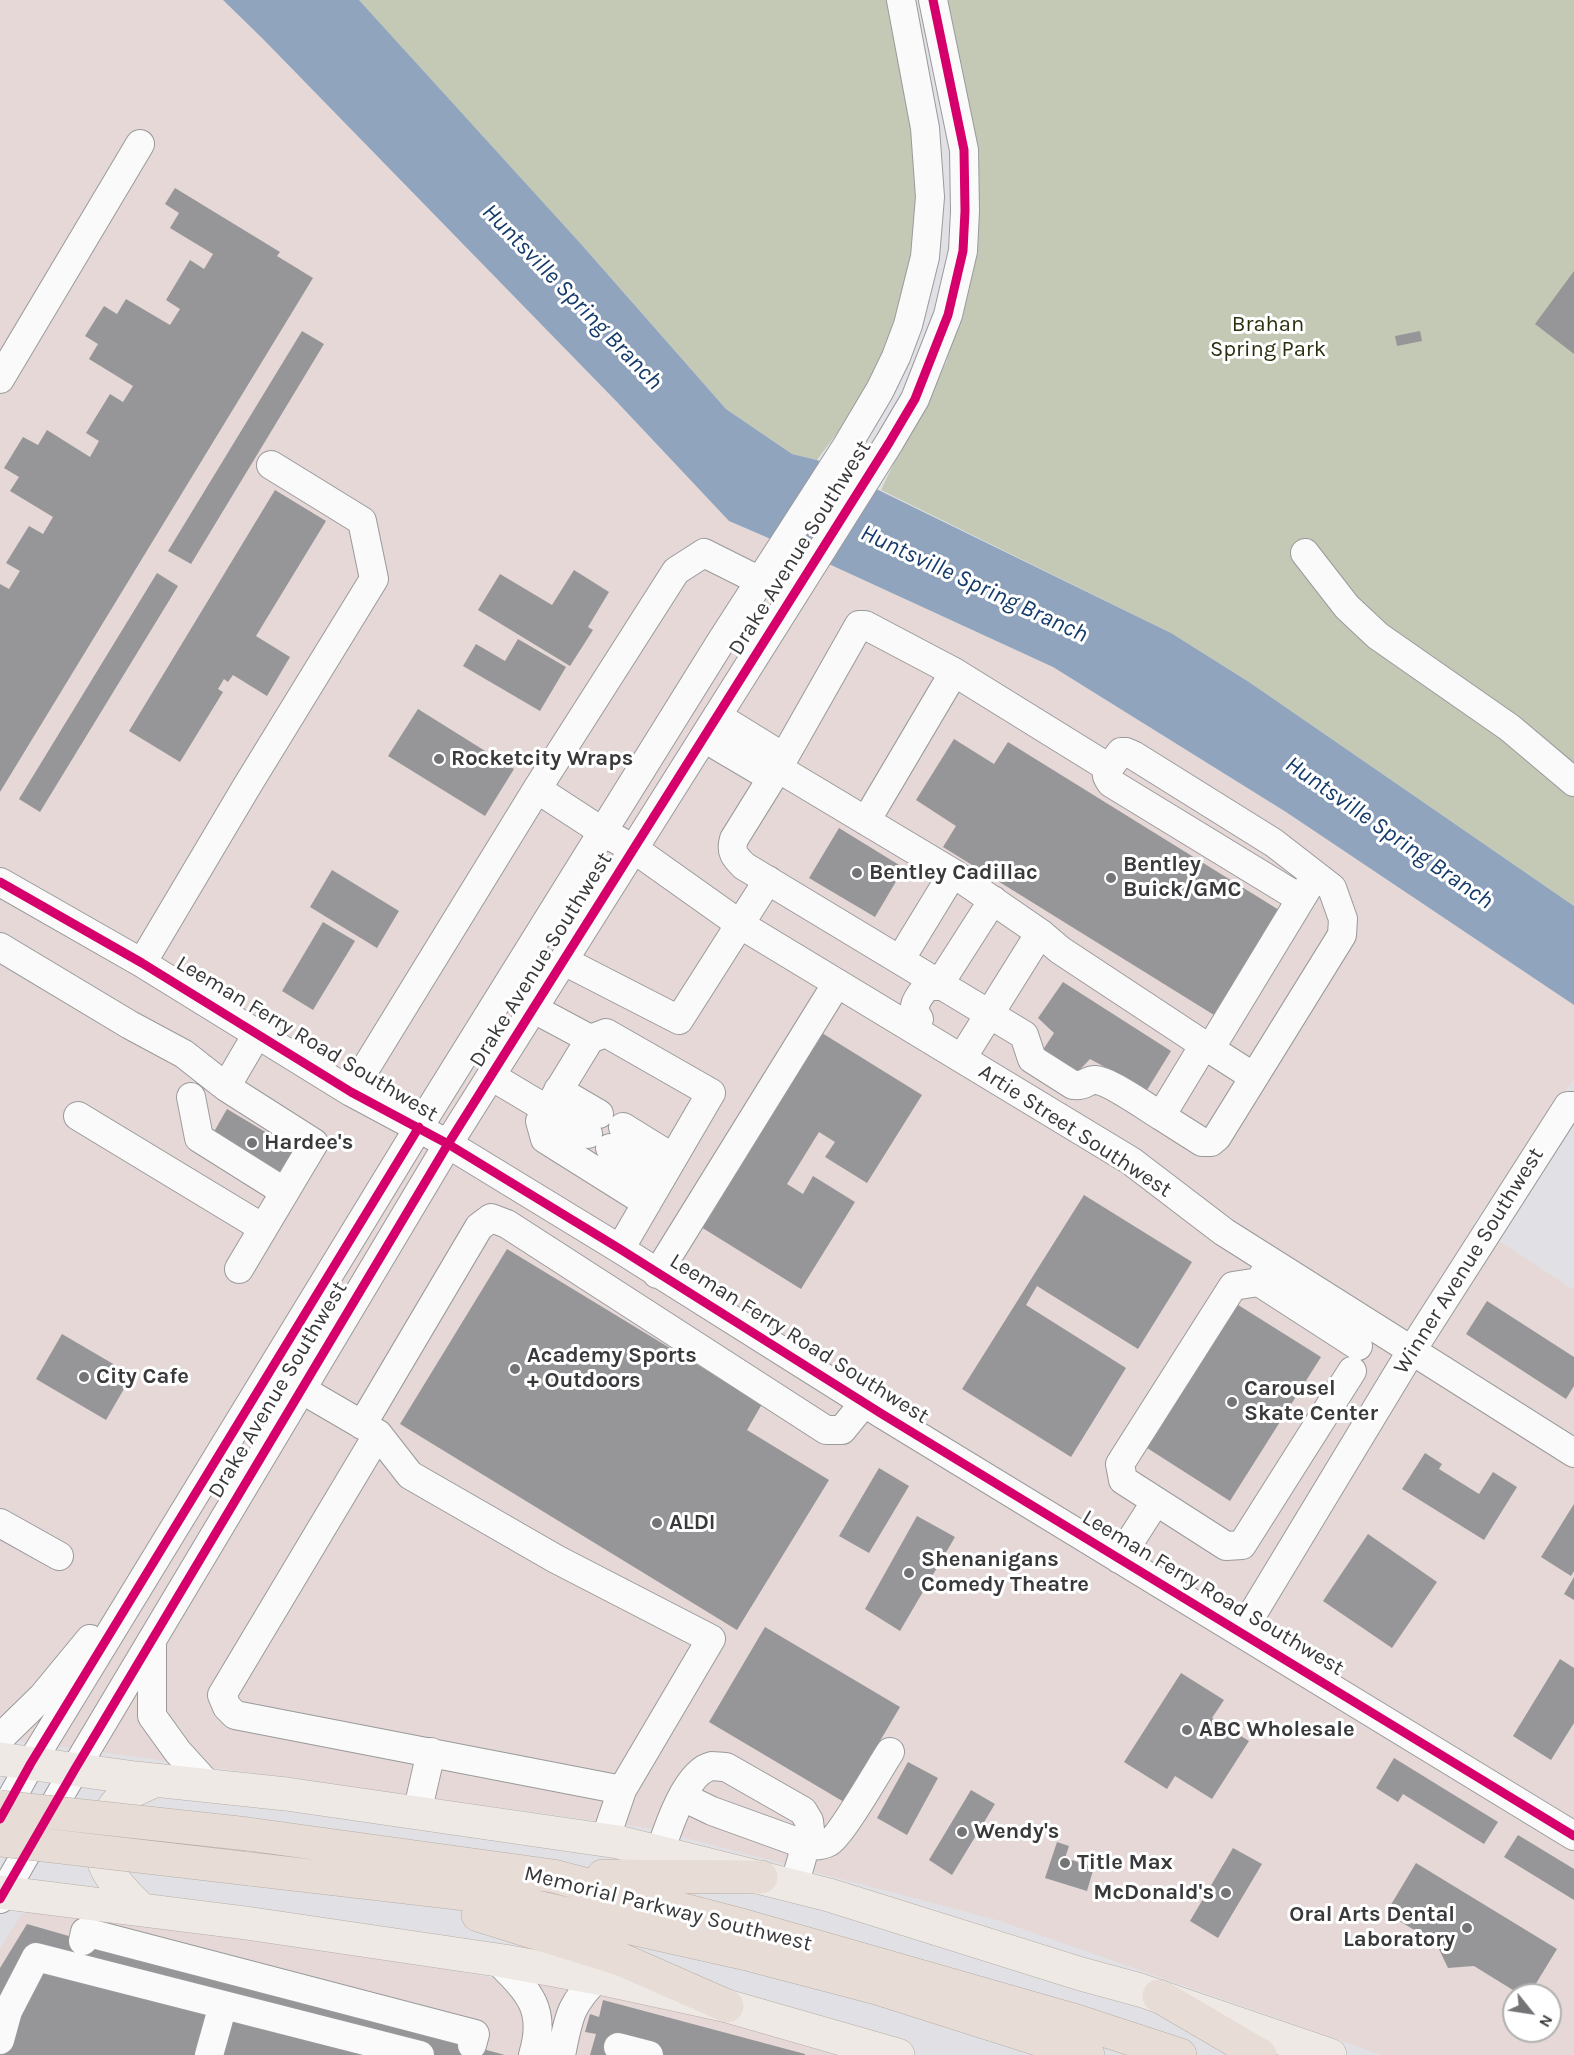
<!DOCTYPE html>
<style>
body{margin:0}
#map{position:relative;width:1574px;height:2055px;overflow:hidden;background:#e1e1e5;font-family:Karla,sans-serif}
canvas{display:block}
.north{position:absolute;left:1502px;top:1983px;width:60px;height:60px;box-sizing:border-box;background:#fff;border:2px solid #b0b0b1;border-radius:50%;rotate:120deg;font-size:16px;font-weight:700;line-height:24px;text-align:center;color:#39393c}
.north::after{content:'';display:block;margin:auto;width:21px;height:27px;background:#747477;clip-path:polygon(50% 0,100% 100%,50% 72%,0 100%)}
</style>
<div id="map">
<canvas width="1574" height="2055"></canvas>
<div class="north">N</div>
</div>
<script>
const ctx = document.querySelector('canvas').getContext('2d');
ctx.lineJoin = 'round';
function fillPath(path, color) { ctx.fillStyle = color; ctx.fill(path, 'evenodd'); }
function trace(path, color, width, dash) { ctx.strokeStyle = color; ctx.lineWidth = width; ctx.lineCap = dash ? 'butt' : 'round'; ctx.setLineDash(dash || []); ctx.stroke(path); }
function label(font, color, halo, rows, align = 'center') {
  ctx.font = font + ' Karla,sans-serif'; ctx.lineWidth = 6; ctx.setLineDash([]); ctx.textBaseline = 'middle'; ctx.strokeStyle = halo; ctx.fillStyle = color; for (const [text, x, y, turn = 0] of rows) {
    ctx.save(); ctx.translate(x, y); ctx.rotate((+turn || 0) * Math.PI / 180); ctx.textAlign = isNaN(turn) ? turn : align; if (halo) ctx.strokeText(text, 0, 0); ctx.fillText(text, 0, 0); ctx.restore();
  }
}
fillPath(new Path2D(`
 M0 0H223L263 39 617 402 729 521 831 565 1053 667 1286 812 1574 1005V1079L1473 1224 1574 1290V2055H1382L997 1920 648 1828 0 1738ZM1514 1995H1550V2031H1514Z
 M36 1910 352 1952 504 1980 623 1990 837 2055H0V1948L21 1915Z`), '#e5d8d6');
fillPath(new Path2D(`
 M359 0H889L918 153 919 225 888 351 849 417 817 460 792 454 726 409 581 244Z
 M947 0H1574V906L1249 682 1171 633 881 490 906 438 946 363 968 276Z`), '#c3c9b5');
fillPath(new Path2D(`
 M223 0H359L581 244 726 409 792 454 817 460 1171 633 1249 682 1574 906V1005L1286 812 1053 667 831 565 729 521 617 402 263 39Z`), '#91a4be');
fillPath(new Path2D(`
 M175 188 280 252 277 256 313 278 0 792V584L9 589 20 571 6 563 29 526 43 534 53 517 10 491 19 477 4 468 23 437 38 445 47 430 90 457 99 441 86 433 110 394 123 402 133 386 89 359 98 344 85 336 104 306 117 314 126 299 170 325 180 309 166 300 190 260 204 269 213 254 170 228 179 213 165 204Z
 M1574 271V354L1535 324Z
 M302 331 324 344 191 564 168 551Z
 M1420 331 1422 341 1397 346 1395 336Z
 M275 490 326 521 256 636 290 657 267 696 233 675 228 682 224 679 218 689 223 692 180 762 129 731Z
 M574 570 609 592 588 627 593 630 570 666 478 610 500 574 552 605Z
 M157 573 178 586 40 812 19 799Z
 M518 639 566 667 540 711 463 666 476 644 505 661Z
 M418 709 514 769 485 816 388 756Z
 M954 739 994 764 1008 742 1279 910 1214 1015 943 847 956 826 916 800Z
 M839 828 904 868 875 917 809 878Z
 M332 870 399 911 377 948 310 907Z
 M323 922 355 941 313 1010 282 991Z
 M1063 982 1171 1051 1147 1090 1090 1059 1072 1078 1039 1056 1054 1033 1038 1018Z
 M822 1033 922 1095 867 1183 825 1157 835 1142 819 1132 787 1184 803 1194 813 1176 855 1202 801 1289 701 1227Z
 M227 1109 294 1149 278 1177 211 1137Z
 M1084 1195 1192 1262 1138 1349 1037 1286 1026 1305 1126 1368 1071 1457 962 1389Z
 M507 1249 762 1404 747 1430 829 1480 737 1630 400 1424Z
 M1487 1301 1574 1357V1386L1566 1399 1466 1334Z
 M1235 1303 1321 1357 1230 1501 1144 1446Z
 M62 1334 132 1375 106 1420 36 1379Z
 M1425 1453 1442 1464 1439 1469 1479 1494 1493 1472 1517 1487 1484 1540 1402 1489Z
 M879 1468 909 1486 869 1553 839 1536Z
 M1574 1504V1571L1571 1576 1541 1557Z
 M917 1516 955 1537 900 1631 865 1609Z
 M1368 1534 1437 1582 1392 1648 1323 1601Z
 M1574 1577V1600L1564 1594Z
 M765 1627 900 1707 844 1802 709 1722Z
 M1560 1659 1574 1668V1723L1551 1760 1513 1736Z
 M1181 1673 1224 1700 1212 1718 1249 1741 1212 1799 1175 1776 1167 1789 1124 1762Z
 M1394 1758 1498 1822 1484 1844 1403 1794 1398 1802 1376 1788Z
 M908 1762 938 1778 907 1835 877 1818Z
 M971 1790 995 1804 952 1875 929 1860Z
 M1518 1835 1574 1869V1900L1504 1857Z
 M1057 1842 1069 1846 1065 1858 1094 1867 1087 1891 1045 1878Z
 M1233 1848 1262 1864 1218 1938 1190 1921Z
 M1416 1863 1557 1949 1529 1995H1521L1474 1966 1448 1968 1436 1943 1386 1913Z
 M27 1924 166 1964 505 2055H0V1968Z
 M603 2000 805 2054V2055H590L596 2034 585 2032 590 2014 599 2017Z`), '#969699');
const minor = new Path2D(`
 M0 379 140 144
 M1305 553 1347 607 1378 636 1510 728 1574 782
 M717 716 772 750 771 764
 M704 738 760 771 771 764
 M771 764 953 873 1040 933 962 1058
 M1109 768C1105 775 1107 777 1111 783L1301 899
 M537 789 603 832 634 849 741 925 1131 1161 1224 1232 1574 1453
 M866 821 954 672
 M0 882 142 963 351 1092 448 1144 620 1249 882 1414 1574 1836
 M1040 933 1060 950 1204 1045 1161 1116 1202 1142H1211L1217 1137 1342 935 1343 919 1332 888 1274 843 1133 755 1126 752H1121L1109 768 954 672 865 625H859L778 768 734 839C730 852 735 857 744 866L1024 1035 1032 1059 1073 1085C1085 1087 1086 1080 1095 1080 1108 1080 1148 1108 1161 1116
 M0 947 130 1025 184 1054 226 1087 314 1143 239 1269
 M900 960 953 873
 M564 961 679 1020 768 880
 M142 963 247 786 374 579 362 521 271 465
 M938 986 993 900
 M534 1009 590 1039 606 1033 711 1093 620 1249
 M919 1019C909 1006 919 997 927 986H938
 M590 1039 540 1121 545 1139 647 1203
 M1204 1045 1254 1077
 M1210 1049 1310 884
 M491 1076 588 1134
 M226 1087 257 1034
 M558 1090 599 1114
 M351 1092 537 789 676 571 704 553 760 581
 M191 1097 199 1138 285 1192
 M78 1116 263 1228
 M623 1127 673 1158
 M610 1148 661 1179
 M1271 1262 1259 1282 1233 1286 1120 1464 1123 1480 1226 1546 1242 1545 1352 1371
 M657 1274 837 983
 M1259 1282 1358 1346
 M287 1381 378 1434 410 1475 556 1559 711 1639 622 1790 605 1840
 M362 1425 479 1227 491 1218 507 1224 826 1430H842L864 1403
 M378 1434 222 1695 227 1707 235 1715 622 1790
 M0 1523 59 1556
 M1119 1559 1156 1501
 M1241 1633 1412 1350 1568 1106H1574
 M152 1644V1716L178 1752 209 1786
 M0 1738 43 1696 90 1639
 M683 1797 712 1811 806 1845C814 1846 822 1846 829 1842 841 1836 880 1767 890 1752
 M417 1813 431 1752
 M0 1819 31 1763 419 1127 720 643 848 444 880 390 896 357 908 325 925 257 930 197 925 128 901 0
 M660 1852C667 1831 686 1771 712 1766 716 1766 721 1767 726 1767L803 1811 809 1821 810 1830 794 1886
 M0 1899 75 1769 448 1144 889 443 915 399 948 315 963 251 965 211 964 150 933 0
 M83 1941 85 1932 475 2034 472 2045
 M498 1961C529 1992 547 2009 533 2055
 M0 2040 8 2011 36 1957 420 2055
 M618 2047 649 2055
 M209 2055 223 2005
 M561 2055C569 2017 569 2006 597 1978`);
const major = new Path2D(`
 M0 1759 135 1778 286 1794 618 1842 829 1895 1081 1974 1140 1990 1330 2055
 M0 1892 246 1923 504 1961 603 1979 727 2006 898 2055
 M142 1910C113 1883 88 1857 108 1817 113 1808 117 1801 126 1795 135 1789 146 1785 156 1780`);
const highway = new Path2D(`
 M248 1834 553 1876 745 1926 1070 2019 1180 2055
 M250 1869 492 1897 751 1955 877 1988 1088 2055
 M603 1876 761 1877
 M478 1915 620 1959 727 2006
 M1159 1996 1260 2055`);
trace(minor, '#9a9a9d', 30);
trace(major, '#b7ada6', 34);
trace(highway, '#b7ada6', 34);
trace(minor, '#fafafb', 28);
trace(major, '#efe9e5', 33);
trace(highway, '#e7ddd6', 33);
const highwayBridge = new Path2D(`
 M0 1807 248 1834
 M0 1840 250 1869`);
trace(highwayBridge, '#b7ada6', 34, []);
trace(highwayBridge, '#e7ddd6', 33);
trace(new Path2D(`
 M0 882 142 963 351 1092 448 1144 620 1249 882 1414 1574 1836
 M0 1819 31 1763 419 1127
 M0 1899 75 1769 448 1144 889 443 915 399 948 315 963 251 965 211 964 150 933 0`), '#d6006c', 9);
for (const [x, y, r, color] of [
 [439,759,6,"#747477"],
 [857,873,6,"#747477"],
 [1111,878,6,"#747477"],
 [252,1143,6,"#747477"],
 [515,1369,6,"#747477"],
 [84,1377,6,"#747477"],
 [1232,1402,6,"#747477"],
 [657,1523,6,"#747477"],
 [909,1573,6,"#747477"],
 [1187,1730,6,"#747477"],
 [962,1832,6,"#747477"],
 [1065,1863,6,"#747477"],
 [1226,1893,6,"#747477"],
 [1467,1928,6,"#747477"]
]) { const dot = new Path2D(); dot.arc(x, y, r, 0, 2 * Math.PI); ctx.fillStyle = color; ctx.fill(dot); trace(dot, '#fff', 2); }
label('22px', '#29300d', '#fff', [
 ["Brahan",1268,325],
 ["Spring Park",1268,350]
]);
label('22px', '#39393c', '#fff', [
 ["Drake Avenue Southwest",800,548,-58],
 ["Drake Avenue Southwest",541,960,-58],
 ["Leeman Ferry Road Southwest",307,1039,31],
 ["Artie Street Southwest",1075,1131,33],
 ["Winner Avenue Southwest",1469,1261,-58],
 ["Leeman Ferry Road Southwest",799,1339,32],
 ["Drake Avenue Southwest",278,1390,-59],
 ["Leeman Ferry Road Southwest",1213,1593,31],
 ["Memorial Parkway Southwest",668,1909,14]
]);
label('bold 22px', '#39393c', '#fff', [
 ["Rocketcity Wraps",451,759],
 ["Bentley",1123,865],
 ["Buick/GMC",1123,890],
 ["Bentley Cadillac",869,873],
 ["Hardee's",264,1143],
 ["Academy Sports",527,1356],
 ["+ Outdoors",527,1381],
 ["City Cafe",96,1377],
 ["Carousel",1244,1389],
 ["Skate Center",1244,1414],
 ["ALDI",669,1523],
 ["Shenanigans",921,1560],
 ["Comedy Theatre",921,1585],
 ["ABC Wholesale",1199,1730],
 ["Wendy's",974,1832],
 ["Title Max",1077,1863],
 ["McDonald's",1214,1893,"right"],
 ["Oral Arts Dental",1455,1915,"right"],
 ["Laboratory",1455,1940,"right"]
], 'left');
label('italic 24px', '#153b6a', '#fff', [
 ["Huntsville Spring Branch",572,297,46],
 ["Huntsville Spring Branch",974,584,25],
 ["Huntsville Spring Branch",1389,833,35]
]);
</script>
